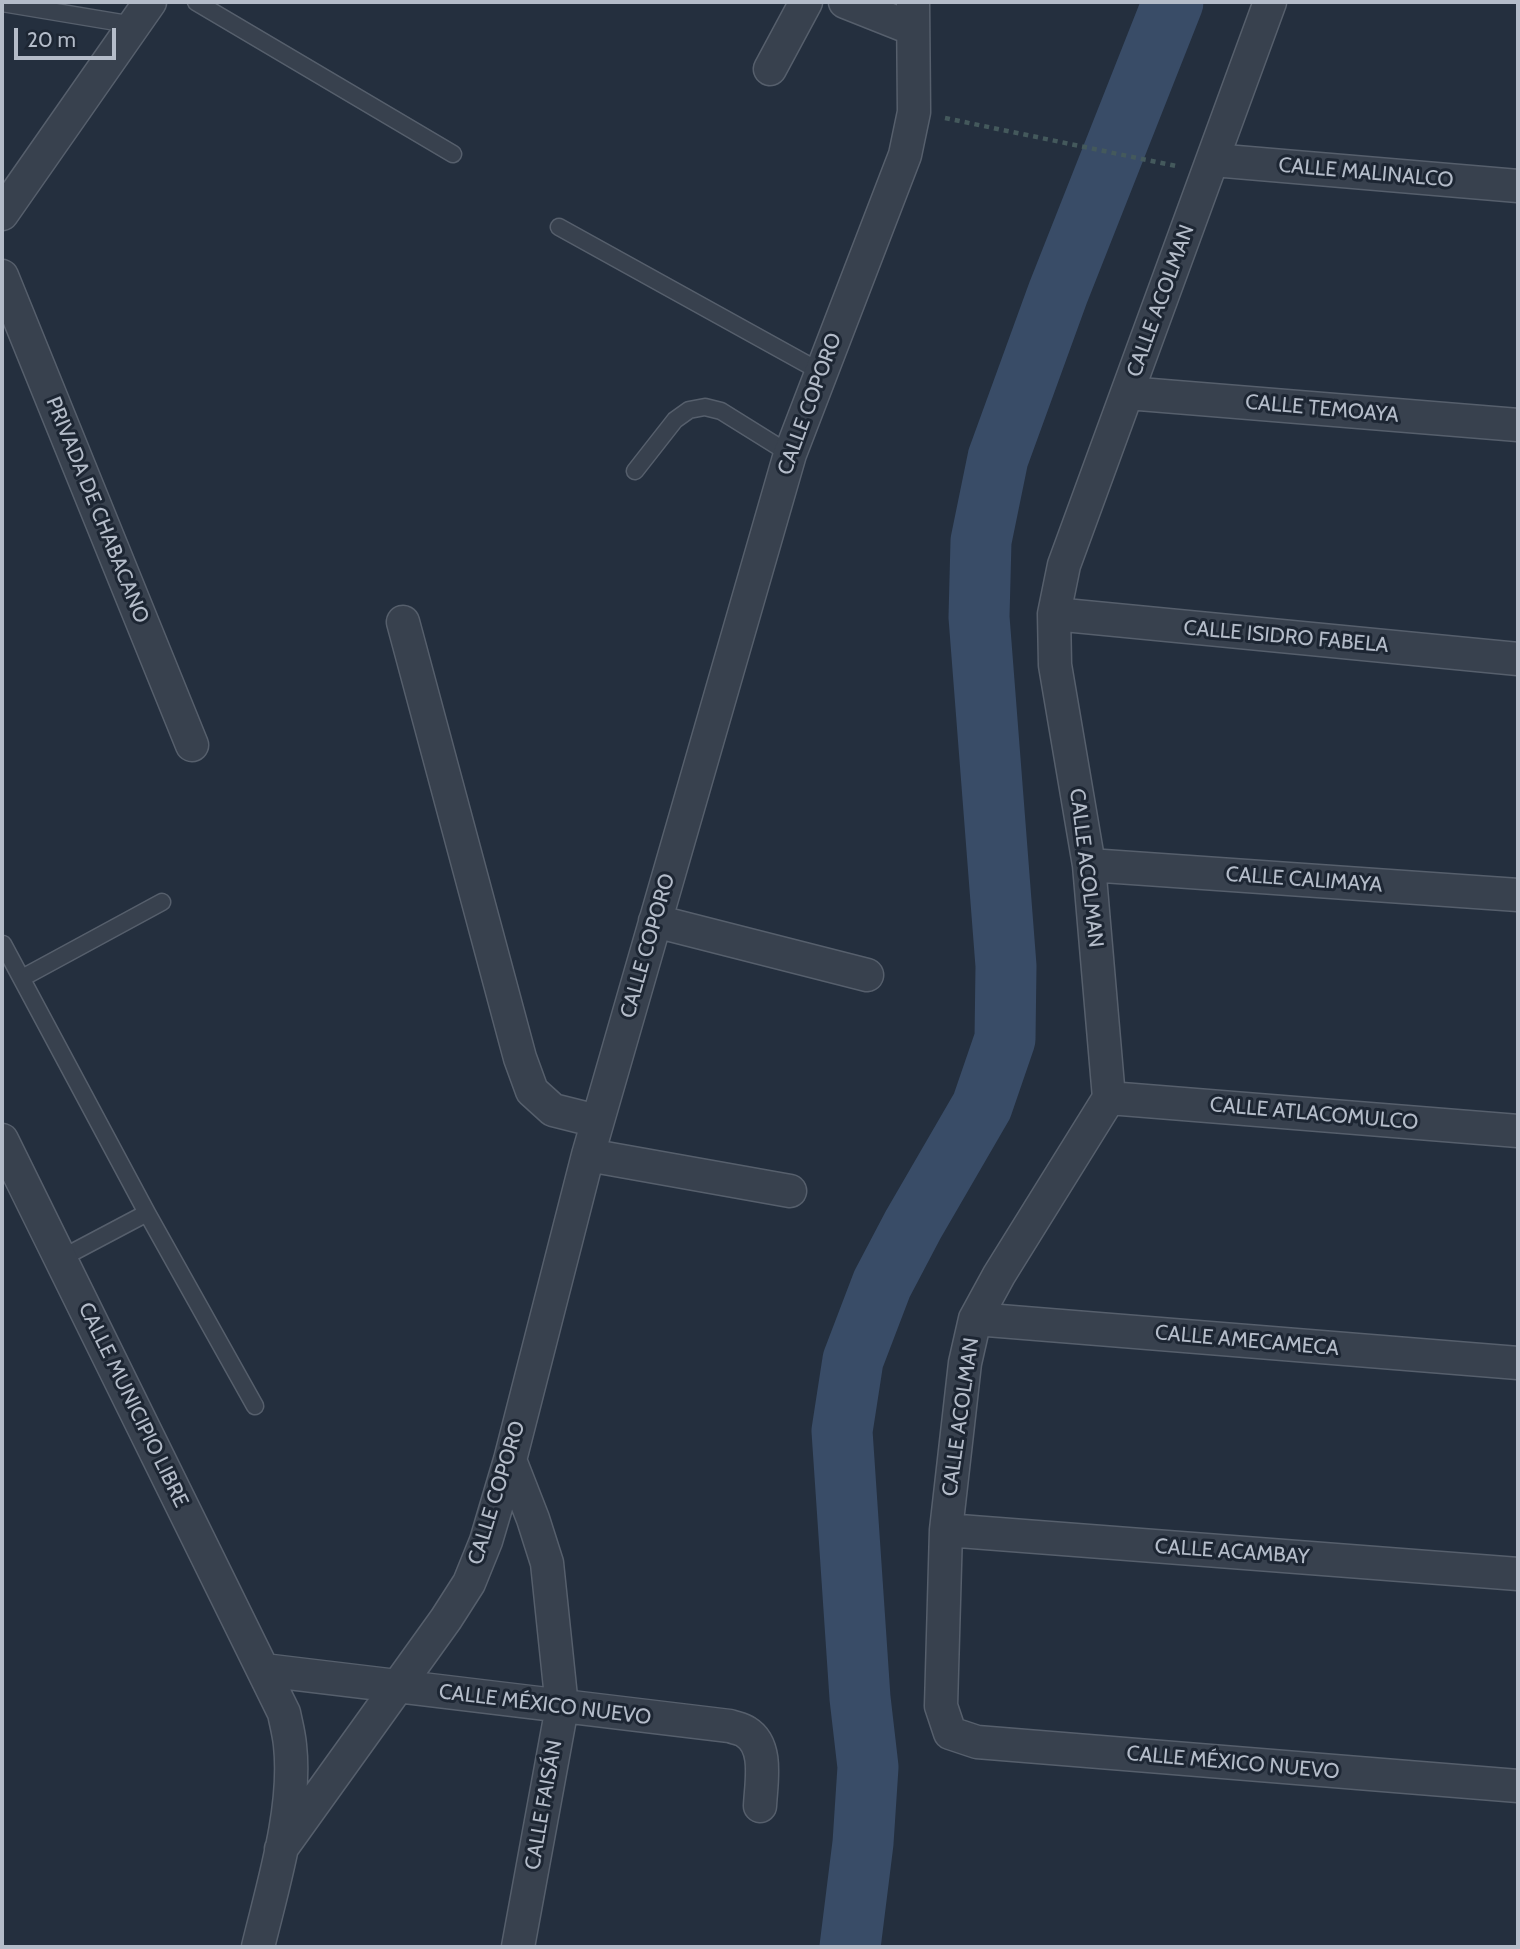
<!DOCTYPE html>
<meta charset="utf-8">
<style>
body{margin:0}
#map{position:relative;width:1520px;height:1949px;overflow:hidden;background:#242f3e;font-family:Cabin,sans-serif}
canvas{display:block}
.frame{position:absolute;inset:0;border:4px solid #b4bcc9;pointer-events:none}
.scale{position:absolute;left:14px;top:28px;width:102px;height:32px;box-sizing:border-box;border:4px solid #b4bcc9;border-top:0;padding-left:9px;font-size:21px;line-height:24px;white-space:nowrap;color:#b4bcc9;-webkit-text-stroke:5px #1d2633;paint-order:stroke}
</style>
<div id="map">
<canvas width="1520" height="1949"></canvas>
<div class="frame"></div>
<div class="scale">20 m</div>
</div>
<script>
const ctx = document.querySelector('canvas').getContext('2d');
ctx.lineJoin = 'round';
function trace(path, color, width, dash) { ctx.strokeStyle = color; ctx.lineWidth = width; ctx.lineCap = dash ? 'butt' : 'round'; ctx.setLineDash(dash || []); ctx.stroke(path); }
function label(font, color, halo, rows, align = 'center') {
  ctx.font = font + ' Cabin,sans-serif'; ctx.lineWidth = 6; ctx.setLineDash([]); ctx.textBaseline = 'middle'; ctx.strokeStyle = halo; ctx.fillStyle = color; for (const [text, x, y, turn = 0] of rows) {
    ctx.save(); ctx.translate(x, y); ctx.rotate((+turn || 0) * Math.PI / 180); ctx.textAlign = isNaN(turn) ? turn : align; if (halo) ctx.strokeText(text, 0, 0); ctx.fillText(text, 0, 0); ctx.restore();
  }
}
trace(new Path2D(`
 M850 1947 863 1843 868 1767 860 1698 842 1431 853 1360 882 1284 913 1225 982 1106 1005 1039 1006 966 979 617 981 541 998 458 1058 293 1173 2`), '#394c67', 61);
const service = new Path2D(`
 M196 2 453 154
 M2 3 134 25
 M559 227 821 372
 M635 471 675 420 689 410 705 407 721 411 790 454
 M3 944 147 1213 255 1406
 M22 978 162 902
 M60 1259 147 1213`);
const minor = new Path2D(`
 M845 2 913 29
 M1270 2 1064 565 1054 614 1055 665 1089 865 1109 1098 999 1275 975 1319 965 1363 946 1530 941 1706 950 1733 977 1742 1518 1786
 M770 69 806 2
 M1213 160 1518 186
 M2 214 150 2
 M2 276 192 745
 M1127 393 1518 425
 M1054 614 1518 659
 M403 622 520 1058 532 1091 553 1110 597 1121
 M1089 865 1518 895
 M655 921 867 975
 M1109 1098 1518 1131
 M2 1140 284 1713C286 1723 289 1734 290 1745 297 1808 273 1885 258 1947
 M588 1155 790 1191
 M975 1319 1518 1363
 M510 1460 533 1519 547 1563 562 1707 518 1947
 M946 1530 1518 1574
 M264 1670 730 1726C735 1728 742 1729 746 1732 769 1746 761 1783 760 1806
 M281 1849 446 1619 469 1583 486 1541 510 1460 588 1155 790 454 905 155 914 112 913 2`);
trace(service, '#565f6c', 19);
trace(minor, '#565f6c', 35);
trace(new Path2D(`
 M945 118 1176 166`), '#44595c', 4.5, [5, 5]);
trace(service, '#38414e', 16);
trace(minor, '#38414e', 32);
label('21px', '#b4bcc9', '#1d2633', [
 ["CALLE MALINALCO",1366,173,5],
 ["CALLE ACOLMAN",1161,301,-70],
 ["CALLE COPORO",810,404,-70],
 ["CALLE TEMOAYA",1322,409,5],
 ["PRIVADA DE CHABACANO",97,510,68],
 ["CALLE ISIDRO FABELA",1286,637,5],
 ["CALLE ACOLMAN",1086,868,83],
 ["CALLE CALIMAYA",1304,880,4],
 ["CALLE COPORO",648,946,-74],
 ["CALLE ATLACOMULCO",1314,1114,5],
 ["CALLE AMECAMECA",1247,1341,5],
 ["CALLE MUNICIPIO LIBRE",133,1405,64],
 ["CALLE ACOLMAN",961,1417,-82],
 ["CALLE COPORO",497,1493,-73],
 ["CALLE ACAMBAY",1232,1552,4],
 ["CALLE MÉXICO NUEVO",545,1705,7],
 ["CALLE MÉXICO NUEVO",1233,1763,5],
 ["CALLE FAISÁN",544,1805,-80]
]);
</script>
